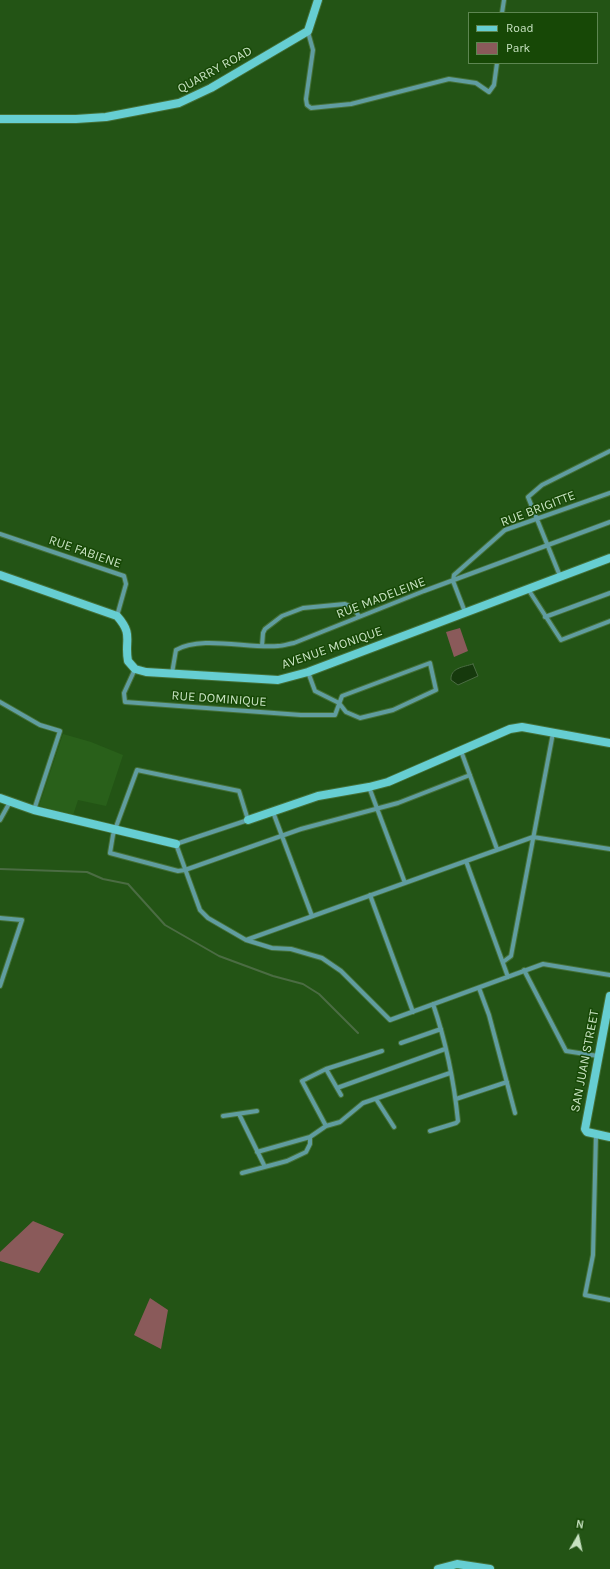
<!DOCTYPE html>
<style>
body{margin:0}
#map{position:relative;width:610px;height:1569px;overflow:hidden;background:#235415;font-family:Karla,sans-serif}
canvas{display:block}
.legend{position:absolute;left:468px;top:12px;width:130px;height:52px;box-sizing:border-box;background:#174806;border:1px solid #5d8651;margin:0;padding:5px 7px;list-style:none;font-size:12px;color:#c7e2c1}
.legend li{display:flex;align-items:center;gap:8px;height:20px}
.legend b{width:20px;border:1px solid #5d8651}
.north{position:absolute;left:558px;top:1517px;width:40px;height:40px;-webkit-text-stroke:3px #174806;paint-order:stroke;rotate:9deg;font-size:11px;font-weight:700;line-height:16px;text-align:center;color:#c7e2c1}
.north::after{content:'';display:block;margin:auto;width:14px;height:18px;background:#c7e2c1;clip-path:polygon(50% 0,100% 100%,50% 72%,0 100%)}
</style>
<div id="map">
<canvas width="610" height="1569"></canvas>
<ul class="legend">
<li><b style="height:5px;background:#66ced2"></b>Road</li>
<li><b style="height:11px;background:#8a5a5a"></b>Park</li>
</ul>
<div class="north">N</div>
</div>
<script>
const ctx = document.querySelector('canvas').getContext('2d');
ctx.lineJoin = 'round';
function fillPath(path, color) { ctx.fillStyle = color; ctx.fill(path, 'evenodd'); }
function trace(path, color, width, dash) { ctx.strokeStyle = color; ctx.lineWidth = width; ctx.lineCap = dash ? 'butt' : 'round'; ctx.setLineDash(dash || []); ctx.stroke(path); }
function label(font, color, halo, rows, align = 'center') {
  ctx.font = font + ' Karla,sans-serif'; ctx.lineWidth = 3; ctx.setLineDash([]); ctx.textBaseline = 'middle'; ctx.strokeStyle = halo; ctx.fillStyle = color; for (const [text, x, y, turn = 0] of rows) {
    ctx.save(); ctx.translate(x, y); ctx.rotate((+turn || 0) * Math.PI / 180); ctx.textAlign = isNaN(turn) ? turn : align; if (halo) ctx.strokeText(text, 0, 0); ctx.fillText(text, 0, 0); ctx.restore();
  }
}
fillPath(new Path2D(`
 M63 734 91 742 123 755 106 806 78 800 73 815 39 806Z`), '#29601a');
fillPath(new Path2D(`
 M460 628 468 651 454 657 446 632Z
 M33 1221 64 1234 39 1273 0 1261V1252Z
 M150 1298 168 1310 161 1349 134 1335Z`), '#8a5a5a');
const water = new Path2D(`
 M473 664 478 676 458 685 451 680C450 668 463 667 473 664Z`);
fillPath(water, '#16390d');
trace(water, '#4b6c43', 1);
trace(new Path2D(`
 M0 869 87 872 103 879 128 884 165 925 219 956 273 976 303 984 319 994 358 1033`), '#4b6c43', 2);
const street = new Path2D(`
 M502 13 504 0
 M308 32 313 50 306 99 307 105 311 108 351 104 449 79 476 83 489 92 494 85 497 63
 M0 534 124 576 126 584 117 616
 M560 576 528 497 542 485 610 451
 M528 589 561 640 610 621
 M465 612 453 581 454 575 505 530 610 493
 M545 617 610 593
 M262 646 263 633 265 629 282 616 303 608 345 604 352 607 359 616
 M135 669 124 693 125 702 301 715H335L342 696 430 663 436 690 393 710 360 718 346 712 339 703 315 691 308 672
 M172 673 176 650C201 635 249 649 278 646 283 646 288 644 294 643L424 591 610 522
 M0 702 40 725 60 731 34 810
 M461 751 497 849
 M470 775 398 803 301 829 185 870 178 871 110 853 113 835 137 770 239 791 248 820 176 844 200 910 208 918 246 940 272 948 291 949 322 958 341 971 390 1020 543 964 610 975
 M369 787 405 883
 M273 812 312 916
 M0 820 10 802
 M466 861 508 977
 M370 895 413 1012
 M0 918 22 920 0 986
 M246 940 533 837 610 849
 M503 962 511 956 553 733
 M524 970 566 1051 598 1056
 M479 988 489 1015 515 1113
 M401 1043 441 1029
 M382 1051 326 1069 302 1081 326 1126 340 1122 363 1103 450 1073
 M326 1069 341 1095
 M337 1088 445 1049
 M376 1099 394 1127
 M456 1099 507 1082
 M239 1114 264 1165
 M223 1116 257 1111
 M430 1131 456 1123 458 1121C454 1081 446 1042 433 1004
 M596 1134 593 1255 585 1295 610 1300
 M257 1152 310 1137 326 1126
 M242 1173 287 1161 306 1152 310 1144V1137`);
const secondary = new Path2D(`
 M0 119H76L106 117 179 103 211 88 308 31 318 0
 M0 575 117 616C134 635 124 640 128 661L135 669 146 672 278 680 308 672 610 558
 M0 798 34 810 176 844
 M248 820 318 796 369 787 388 782 510 729 522 727 610 743
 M610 996 585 1129 587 1132 610 1137
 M438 1569 457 1564 490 1569`);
trace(street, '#447037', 6);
trace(secondary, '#447037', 10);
trace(street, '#609da0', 4);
trace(secondary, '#66ced2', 8);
label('13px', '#c7e2c1', '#174806', [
 ["QUARRY ROAD",215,70,-29],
 ["RUE BRIGITTE",538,509,-21],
 ["RUE FABIENE",85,552,19],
 ["RUE MADELEINE",381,598,-21],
 ["AVENUE MONIQUE",332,648,-19],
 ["RUE DOMINIQUE",219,699,4],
 ["SAN JUAN STREET",585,1061,-79]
]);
</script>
